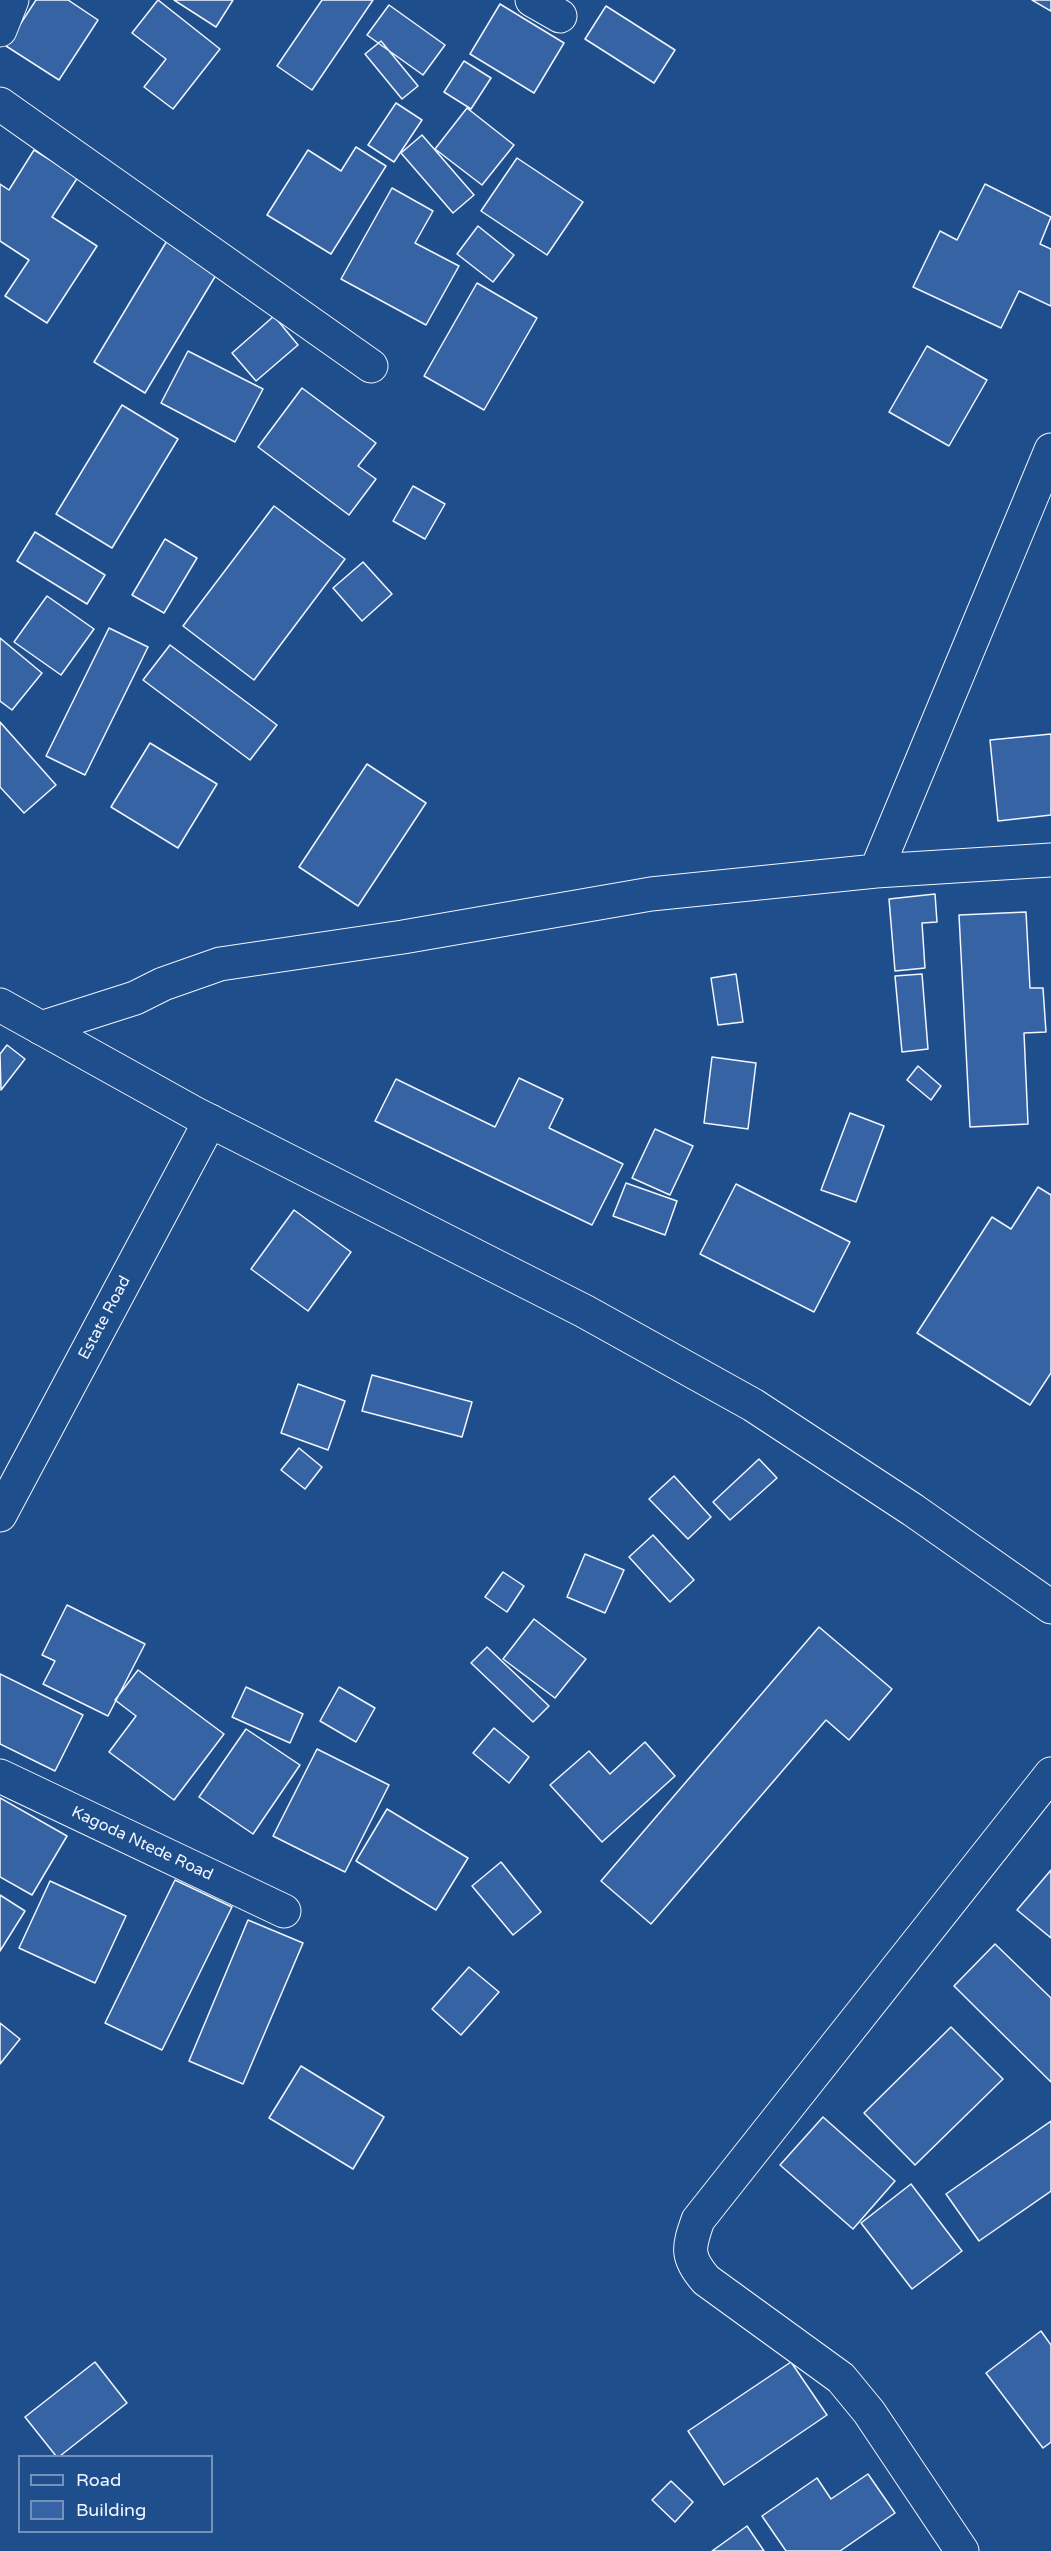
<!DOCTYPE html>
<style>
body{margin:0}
#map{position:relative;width:1051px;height:2551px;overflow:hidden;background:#1f4e8c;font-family:"Varela Round",sans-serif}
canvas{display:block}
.legend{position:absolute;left:18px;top:2455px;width:195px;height:78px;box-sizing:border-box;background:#1f4e8c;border:2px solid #7391ba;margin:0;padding:8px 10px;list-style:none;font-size:18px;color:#f2f6ff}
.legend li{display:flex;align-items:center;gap:12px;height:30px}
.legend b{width:30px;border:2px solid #7391ba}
</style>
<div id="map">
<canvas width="1051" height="2551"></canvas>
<ul class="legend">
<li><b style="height:8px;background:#1f4e8c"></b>Road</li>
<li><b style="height:16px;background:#3563a3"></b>Building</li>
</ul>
</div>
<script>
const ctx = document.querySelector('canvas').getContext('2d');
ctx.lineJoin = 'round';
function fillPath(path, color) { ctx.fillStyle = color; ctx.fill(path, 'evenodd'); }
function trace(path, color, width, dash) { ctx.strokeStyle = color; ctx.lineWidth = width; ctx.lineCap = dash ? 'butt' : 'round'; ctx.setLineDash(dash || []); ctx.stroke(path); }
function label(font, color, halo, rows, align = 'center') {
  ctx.font = font + ' "Varela Round",sans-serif'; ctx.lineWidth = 4.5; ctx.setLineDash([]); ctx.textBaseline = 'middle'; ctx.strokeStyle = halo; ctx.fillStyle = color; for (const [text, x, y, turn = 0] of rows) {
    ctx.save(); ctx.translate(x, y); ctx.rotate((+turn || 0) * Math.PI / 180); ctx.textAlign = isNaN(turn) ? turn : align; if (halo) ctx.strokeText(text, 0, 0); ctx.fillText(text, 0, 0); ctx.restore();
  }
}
const building = new Path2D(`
 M36 0H68L98 20 59 80 6 46Z
 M158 0 220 49 173 109 144 87 166 59 132 33Z
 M174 0H233L216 27Z
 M322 0H373L312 90 277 66Z
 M1032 0H1051V11Z
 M500 4 564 43 534 93 470 54Z
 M389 5 445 45 423 75 367 35Z
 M606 6 675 50 654 83 585 39Z
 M381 41 418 86 402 99 365 54Z
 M464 61 491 78 471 109 444 92Z
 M396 103 422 120 394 162 368 145Z
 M467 108 514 145 482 185 435 149Z
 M422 135 474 195 453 213 401 153Z
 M356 147 386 166 331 254 267 215 308 150 341 171Z
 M34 150 78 177 52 217 97 246 47 323 5 296 29 260 0 241V184L9 190Z
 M517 158 583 202 547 255 481 211Z
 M985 184 1051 217 1040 244 1051 249V306L1019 291 1001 328 913 287 940 231 957 240Z
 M392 188 433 211 415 243 459 266 426 325 341 279Z
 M478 226 514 255 493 282 457 254Z
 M168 239 219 270 145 393 94 362Z
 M477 283 537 318 484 410 424 376Z
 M274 316 298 345 256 381 232 353Z
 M927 346 987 380 949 446 889 412Z
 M188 351 263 389 235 442 161 403Z
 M302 388 376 443 358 466 376 479 349 515 258 447Z
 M122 405 178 439 112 548 56 514Z
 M413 486 445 504 425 539 393 521Z
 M274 506 345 559 254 680 183 626Z
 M35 532 105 575 87 604 17 561Z
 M165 539 197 558 164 613 132 595Z
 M363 562 392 594 362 621 333 588Z
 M47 596 94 629 61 675 14 642Z
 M109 628 148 647 85 775 46 756Z
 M0 638 42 673 12 710 0 701Z
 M170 645 277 725 250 760 143 680Z
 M0 722 56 785 24 813 0 787Z
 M1051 734V815L998 821 990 740Z
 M150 743 217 784 178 848 111 807Z
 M367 764 426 803 358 906 299 867Z
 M935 894 937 922 922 923 925 968 895 971 889 899Z
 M1026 912 1030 988H1043L1046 1032 1024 1033 1028 1124 970 1127 959 915Z
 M736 974 743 1022 718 1025 711 978Z
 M922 974 928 1049 902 1052 895 976Z
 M7 1045 25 1059 1 1090 0 1054Z
 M712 1057 756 1063 748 1129 704 1123Z
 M918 1066 941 1086 931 1100 907 1080Z
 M519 1078 563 1099 549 1128 623 1164 592 1225 375 1121 396 1079 495 1127Z
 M850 1113 884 1126 856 1202 821 1190Z
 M655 1129 693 1146 670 1195 632 1178Z
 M626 1183 677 1201 665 1235 613 1216Z
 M736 1184 850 1242 814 1312 700 1254Z
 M1038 1187 1051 1195V1373L1030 1405 917 1333 992 1217 1011 1229Z
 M294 1210 351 1252 308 1311 251 1269Z
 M372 1375 472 1402 462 1437 362 1411Z
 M298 1384 345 1401 328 1450 281 1433Z
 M299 1448 322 1467 305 1489 281 1470Z
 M759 1459 777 1478 730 1520 713 1502Z
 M674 1476 711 1517 688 1539 649 1499Z
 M653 1535 694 1580 670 1602 629 1557Z
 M585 1554 624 1570 605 1613 567 1597Z
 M503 1572 524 1586 507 1612 485 1597Z
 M67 1605 145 1644 108 1716 43 1684 55 1661 42 1655Z
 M534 1619 586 1659 555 1698 503 1659Z
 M819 1627 892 1689 849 1740 826 1720 651 1924 601 1881Z
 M487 1647 549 1706 533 1722 471 1663Z
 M138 1670 224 1734 174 1800 109 1752 136 1716 115 1700Z
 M0 1674 83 1715 55 1771 0 1744Z
 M246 1687 303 1714 290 1743 232 1717Z
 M339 1687 375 1708 356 1742 320 1721Z
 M494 1728 529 1757 509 1783 473 1753Z
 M246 1729 300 1765 253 1834 199 1797Z
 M645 1742 675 1776 602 1842 550 1785 589 1751 610 1774Z
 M317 1749 389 1785 345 1872 273 1836Z
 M0 1798 67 1836 32 1895 0 1877Z
 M387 1809 468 1858 436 1910 356 1861Z
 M501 1862 541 1912 513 1935 472 1886Z
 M1051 1870V1938L1017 1910Z
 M175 1880 232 1907 162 2050 105 2023Z
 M50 1881 126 1916 95 1983 19 1948Z
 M0 1895 25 1911 0 1951Z
 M248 1920 303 1943 243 2084 189 2061Z
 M995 1944 1051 1998V2082L954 1986Z
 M469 1967 499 1992 461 2035 432 2009Z
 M0 2023 20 2039 0 2064Z
 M951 2027 1003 2079 915 2165 864 2113Z
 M301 2066 384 2117 353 2169 269 2118Z
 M823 2117 895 2181 853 2229 780 2165Z
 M1051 2121V2191L979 2241 946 2194Z
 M911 2184 962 2251 912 2289 861 2223Z
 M1041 2331 1051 2345V2442L1043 2448 986 2373Z
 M95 2362 127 2403 60 2456H56L25 2417Z
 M791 2362 827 2415 724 2485 688 2431Z
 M868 2474 895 2513 840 2551H786L762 2516 817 2478 831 2499Z
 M671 2481 693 2502 675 2522 652 2500Z
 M747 2526 764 2551H712Z`);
fillPath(building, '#3563a3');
trace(building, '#f2f6ff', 1.5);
const street = new Path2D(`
 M532 0 560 16
 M0 30 12 0
 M0 104 371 366
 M876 871 1051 450
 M41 1028 135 998 163 984 220 964 403 937 651 894 876 871 1051 860
 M0 1515 210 1121
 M0 1776 284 1911
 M962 2551 869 2412 841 2378 706 2280C686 2257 688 2248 698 2220L1051 1774`);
const secondary = new Path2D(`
 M0 1005 194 1113 584 1311 753 1405 913 1510 1051 1607`);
trace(street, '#f2f6ff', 35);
trace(secondary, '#f2f6ff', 35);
trace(street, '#1f4e8c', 33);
trace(secondary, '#1f4e8c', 33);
label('16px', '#f2f6ff', '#1f4e8c', [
 ["Estate Road",105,1318,-62],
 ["Kagoda Ntede Road",142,1844,25]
]);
</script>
